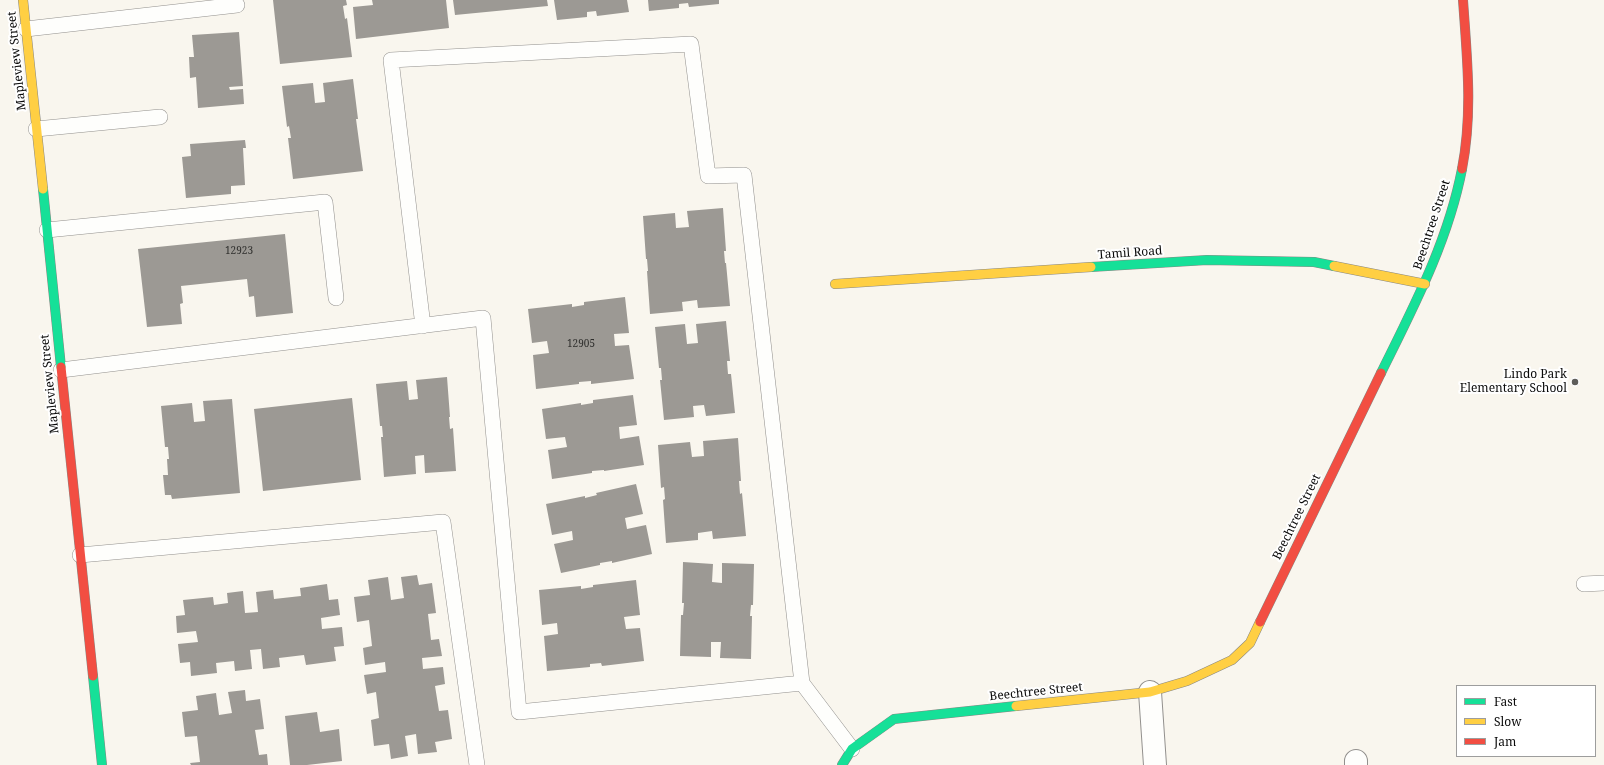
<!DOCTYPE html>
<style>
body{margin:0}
#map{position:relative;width:1604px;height:765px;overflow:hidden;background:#f9f6ee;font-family:"Noto Serif",serif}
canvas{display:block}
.legend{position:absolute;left:1456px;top:685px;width:140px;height:72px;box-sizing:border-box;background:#fff;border:1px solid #9d9d9d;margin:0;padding:5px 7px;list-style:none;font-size:12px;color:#0a0a0a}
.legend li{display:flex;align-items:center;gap:8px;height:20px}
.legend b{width:20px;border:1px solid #9d9d9d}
</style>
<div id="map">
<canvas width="1604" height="765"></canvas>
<ul class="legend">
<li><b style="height:5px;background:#16e098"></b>Fast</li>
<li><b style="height:5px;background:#ffcf43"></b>Slow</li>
<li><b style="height:5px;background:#f24e42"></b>Jam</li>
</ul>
</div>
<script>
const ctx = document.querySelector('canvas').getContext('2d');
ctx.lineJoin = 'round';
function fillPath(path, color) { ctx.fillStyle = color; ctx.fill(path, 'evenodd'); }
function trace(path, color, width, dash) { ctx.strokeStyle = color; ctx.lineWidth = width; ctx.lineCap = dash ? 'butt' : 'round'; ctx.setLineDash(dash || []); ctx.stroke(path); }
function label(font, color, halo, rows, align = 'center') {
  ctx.font = font + ' "Noto Serif",serif'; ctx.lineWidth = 4; ctx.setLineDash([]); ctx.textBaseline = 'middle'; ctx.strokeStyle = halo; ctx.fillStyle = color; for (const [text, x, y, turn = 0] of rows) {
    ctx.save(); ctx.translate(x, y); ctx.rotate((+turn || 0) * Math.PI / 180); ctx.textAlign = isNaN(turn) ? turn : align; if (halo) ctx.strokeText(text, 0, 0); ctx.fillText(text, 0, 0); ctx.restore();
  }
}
fillPath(new Path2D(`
 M273 0H346L347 5 343 6 345 19 347 18 352 57 280 64Z
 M372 0H446L449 28 356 39 353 7 373 5Z
 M453 0H547L548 6 455 15Z
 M554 0H627L629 12 597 16 596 11 587 12V17L557 20Z
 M648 0H719V4L689 7 688 3 679 4V8L649 11Z
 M239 32 243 86 229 87 230 90 243 89 244 104 198 108 196 77 190 78 189 57H194L192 35Z
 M353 79 358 119H356L363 171 293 179 288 138H291L289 126 287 127 282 86 313 83 315 103 325 102 323 83Z
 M245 140 246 148H243L245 185 231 186V194L186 198 182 157 191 156 190 144Z
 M723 208 726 251H724L725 263H726L730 306 698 308 697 300 682 302 683 311 650 314 647 271H648L647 259H646L643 216 675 213 676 228 689 227 687 211Z
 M285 234 293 313 256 317 254 296 249 297 247 279 181 286 183 303 180 304 182 324 147 327 138 249Z
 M625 297 629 333 614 334 615 346 629 345 634 379 591 384V381L579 382V384L536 389 533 355 549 353 547 341 532 343 528 309 572 304V307L584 305V302Z
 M726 321 730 361H727L728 374H731L735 413 706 416 704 405 693 406 694 417 664 420 660 380H662L661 368H659L655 327 685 324 687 344 698 343 696 324Z
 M447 377 450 417H449L450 429 453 428 456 471 425 473 424 455 415 456 416 474 384 477 381 437H383L382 426H380L376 384 407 381 409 400 418 399 416 380Z
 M633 395 637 425 619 427 620 439 639 436 644 465 604 471V470L592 471V473L552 479 548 450 567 447 565 437 546 439 542 409 581 403V405L593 403V400Z
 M352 398 361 480 263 491 254 409Z
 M232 399 240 493 172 499 171 495H165L163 475H168L167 459H169L168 447H165L161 406 192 403 194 422 205 421 203 401Z
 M738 438 741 481H739L740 494 742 493 746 536 713 539 712 531 698 533V540L666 543 663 500 665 499 664 487 661 488 658 445 690 442 692 457 704 456 703 441Z
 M636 484 643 514 625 518 627 529 646 525 652 554 612 563V561L600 563V565L561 573 554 544 573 540 572 531 552 535 546 504 585 496V498L597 495 596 493Z
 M683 562 713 564 712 582 722 583V563L754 564 753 605H751L750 616H752L751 659 720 658 721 642H711V657L680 656 681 615H683L684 603H682Z
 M417 575 419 585 432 583 436 613 428 614 431 640 439 639 442 656 422 658 423 669 443 667 445 684 435 686 439 711 448 710 452 739 435 742 437 752 418 754 416 734 405 736 408 756 391 759 389 744 374 746 371 720 379 718 376 692 367 694 364 675 386 672 385 662 365 665 363 648 372 646 369 620 357 622 354 597 370 595 368 580 388 577 391 600 404 598 401 577Z
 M636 580 640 615 624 617 626 629 640 628 644 661 602 666 601 663 590 664V667L547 671 544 636 558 634 557 623 542 625 539 590 581 586V589L593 587V585Z
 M327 584 329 600 338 599 340 615 321 618 322 629 342 627 344 646 334 647 336 661 306 665 304 655 279 658 280 667 263 669 261 649 250 650 252 669 235 671 234 661 216 663 217 673 191 676 190 662 180 663 178 644 198 642 196 631 177 633 176 616 185 615 183 600 213 597 214 605 228 603 227 593 243 591 245 613 258 612 256 592 273 590 274 599 301 596 300 588Z
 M245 690 246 701 260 699 264 729 255 730 259 755 267 754 268 765H191L190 763 200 762 197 736 185 737 182 712 198 710 196 696 216 693 219 715 232 713 228 692Z
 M317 712 320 732 339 729 342 761 307 765H290L285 716Z`), '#9c9994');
const lane = new Path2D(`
 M26 29 237 5
 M36 129 160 117
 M47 230 325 202 336 298
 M423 326 391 60 691 44 708 176 744 175 802 683
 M61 370 483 318 519 712 802 683 852 749
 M80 555 443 522 477 765
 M1584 584 1604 583`);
const street = new Path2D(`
 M1150 692 1155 765
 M1356 761V765`);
const fast = new Path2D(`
 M43 189 61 367
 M1091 267 1207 260 1314 262 1334 266
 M1381 373C1413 308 1448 242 1462 169
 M93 676 102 765
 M842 765 852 749 894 719 1016 706`);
const slow = new Path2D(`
 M23 0 43 189
 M1334 266 1425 284
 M835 284 1091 267
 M1016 706 1150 692 1187 681 1232 660 1250 643 1260 622`);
const jam = new Path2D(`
 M1462 169C1473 112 1467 58 1463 0
 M61 367 93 676
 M1260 622 1381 373`);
trace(lane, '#92908d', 16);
trace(street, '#92908d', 24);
trace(fast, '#888783', 10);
trace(slow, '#888783', 10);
trace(jam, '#888783', 10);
trace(lane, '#fefefc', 15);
trace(street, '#fefefc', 22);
trace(fast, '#16e098', 9);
trace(slow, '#ffcf43', 9);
trace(jam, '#f24e42', 9);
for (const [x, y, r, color] of [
 [1575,382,4,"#5e5d5a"]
]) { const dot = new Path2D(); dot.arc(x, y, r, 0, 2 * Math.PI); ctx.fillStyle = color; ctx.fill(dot); trace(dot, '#fff', 1.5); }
label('10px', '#2e2e2c', null, [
 ["12923",239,251],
 ["12905",581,344]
]);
label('12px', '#0a0a0a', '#fff', [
 ["Mapleview Street",17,61,-96],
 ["Beechtree Street",1432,225,-72],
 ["Tamil Road",1130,253,-4],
 ["Mapleview Street",50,384,-96],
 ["Beechtree Street",1297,517,-64],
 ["Beechtree Street",1036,692,-6]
]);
label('12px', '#0a0a0a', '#fff', [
 ["Lindo Park",1567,375],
 ["Elementary School",1567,389]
], 'right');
</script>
